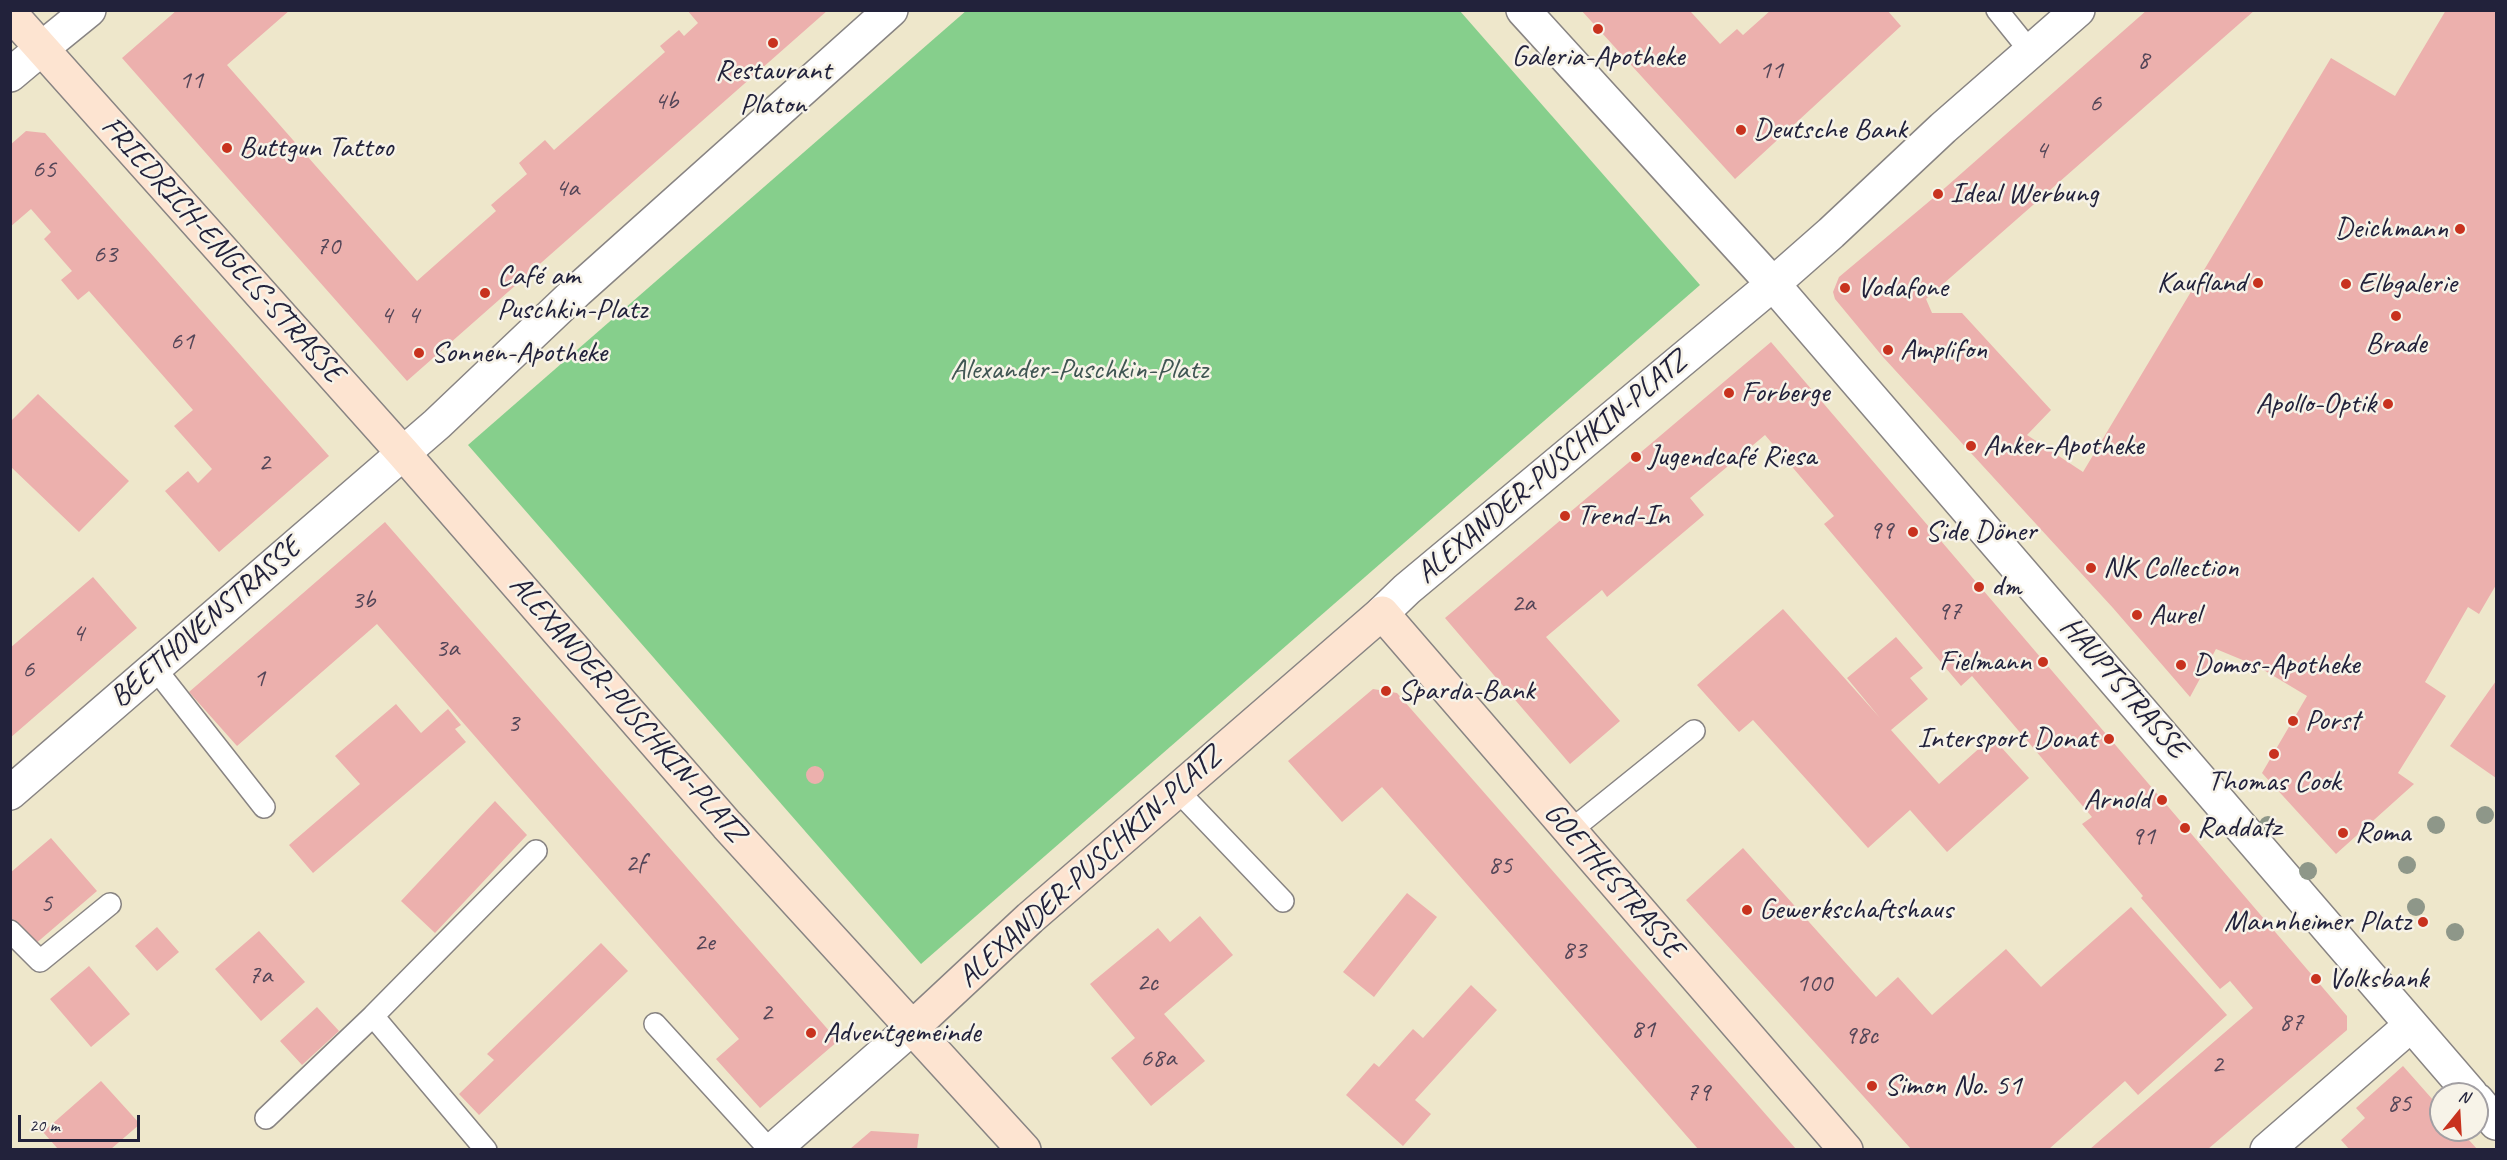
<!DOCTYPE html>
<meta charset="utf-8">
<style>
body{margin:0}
#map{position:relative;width:2507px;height:1160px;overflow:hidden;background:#eee7cb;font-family:Caveat,sans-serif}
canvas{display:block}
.frame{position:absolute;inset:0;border:12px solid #22223b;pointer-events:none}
.north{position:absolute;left:2429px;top:1082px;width:60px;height:60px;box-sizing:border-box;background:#f7f3e8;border:2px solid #a29fa3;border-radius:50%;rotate:18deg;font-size:16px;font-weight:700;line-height:24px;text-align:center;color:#22223b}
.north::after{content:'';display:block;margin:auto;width:21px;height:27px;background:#c8321e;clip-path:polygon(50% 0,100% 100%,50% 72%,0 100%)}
.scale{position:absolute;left:18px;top:1115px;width:122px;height:27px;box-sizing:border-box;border:3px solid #22223b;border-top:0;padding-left:8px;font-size:18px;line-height:21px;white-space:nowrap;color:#22223b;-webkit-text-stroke:4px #f7f3e8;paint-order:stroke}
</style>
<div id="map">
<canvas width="2507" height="1160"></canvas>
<div class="frame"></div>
<div class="north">N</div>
<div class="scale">20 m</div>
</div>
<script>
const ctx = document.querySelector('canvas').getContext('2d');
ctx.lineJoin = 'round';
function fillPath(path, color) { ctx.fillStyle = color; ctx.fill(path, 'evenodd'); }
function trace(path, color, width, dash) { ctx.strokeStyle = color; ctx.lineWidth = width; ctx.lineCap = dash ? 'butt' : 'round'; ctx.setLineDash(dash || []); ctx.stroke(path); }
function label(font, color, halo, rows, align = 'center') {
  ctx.font = font + ' Caveat,sans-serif'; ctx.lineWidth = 5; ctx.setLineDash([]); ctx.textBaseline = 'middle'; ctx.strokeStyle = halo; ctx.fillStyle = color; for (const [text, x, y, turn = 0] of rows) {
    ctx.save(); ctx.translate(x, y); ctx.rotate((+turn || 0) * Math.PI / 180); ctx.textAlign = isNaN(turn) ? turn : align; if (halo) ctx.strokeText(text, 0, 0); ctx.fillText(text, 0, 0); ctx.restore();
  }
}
fillPath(new Path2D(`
 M967 10 1460 11 1700 285 921 964 468 445Z`), '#86cf8c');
fillPath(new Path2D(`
 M177 10H290L227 65 417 281 496 211 491 205 527 174 519 163 545 140 554 150 665 52 660 46 679 30 684 36 698 23 687 10H828L407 381 122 58Z
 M1581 10H1692L1691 12 1720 44 1737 29 1743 35 1771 10H1887L1901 26 1735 179Z
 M2147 10H2255L1926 299 1932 313H1962L2051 410 2027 435 2083 472 2331 58 2395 96 2446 10H2496V585L2479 614 2468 607 2425 682 2446 696 2398 773 2414 784 2336 854 2262 773 2307 696 2257 666 2216 649 2190 697 2113 608 1883 357 1835 299 1833 292 1839 277 1938 194Z
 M26 131 45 133 329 456 219 552 165 491 188 471 198 483 212 469 174 426 193 410 89 291 78 300 61 280 72 271 44 239 51 232 31 209 10 227V145Z
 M1771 342 2347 1016V1030L2208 1149H2090L2253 1008 2230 981 2220 989 2141 898 2143 896 2082 824 2092 817 1972 676 1961 686 1824 524 1834 516 1765 435 1690 498 1704 515 1607 597 1602 590 1546 637 1620 721 1570 764 1445 618Z
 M38 394 129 481 79 532 10 466V422Z
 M385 522 838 1041 760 1108 716 1059 739 1039 377 624 237 746 189 692Z
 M93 577 137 628 10 738V648Z
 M1783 609 1880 718 1847 678 1896 637 1923 668 1910 678 1928 699 1891 730 1939 784 1992 737 2029 778 1947 852 1910 810 1868 848 1753 720 1739 732 1697 685Z
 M2496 681V778L2450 746Z
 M1373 689 1397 693 1796 1149H1698L1382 787 1342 822 1288 761Z
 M396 704 421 733 448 709 461 725 455 729 466 742 313 873 289 845 360 784 335 756Z
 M806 775a9 9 0 1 1 18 0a9 9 0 1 1-18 0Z
 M495 801 527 835 435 933 401 901Z
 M51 838 97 891 34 945 10 917V873Z
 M1743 848 1876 997 1898 977 1932 1015 2006 949 2041 987 2131 907 2227 1015 2138 1095 2125 1081 2049 1149H1911L1686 900Z
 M1407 893 1437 917 1374 997 1343 972Z
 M1200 916 1233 955 1164 1014 1205 1061 1151 1106 1111 1058 1135 1038 1090 984 1158 928 1170 942Z
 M157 927 179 952 157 971 135 946Z
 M259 931 305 982 261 1021 215 969Z
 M601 943 628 971 479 1115 459 1094 494 1060 487 1054Z
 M89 966 130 1014 91 1047 50 999Z
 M1471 985 1497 1010 1415 1100 1431 1114 1403 1146 1346 1095 1374 1063 1379 1067 1413 1029 1423 1038Z
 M317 1007 339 1031 302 1065 280 1041Z
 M2403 1066 2441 1109V1130H2460L2477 1149H2349L2341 1140 2365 1118 2356 1108Z
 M101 1081 140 1124 111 1149H58L43 1132Z
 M871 1131 919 1134 917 1149H850Z`), '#ecb0ad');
const service = new Path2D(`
 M1997 10 2030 51
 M154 667 264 807
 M1177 790 1283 901
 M1570 831 1694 731
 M10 931 40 961 110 904
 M373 1016 486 1150
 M655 1024 770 1150
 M266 1118 373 1016 536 851`);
const pedestrian = new Path2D(`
 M1773 284 2471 1094
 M2477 1100 2496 1123`);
const minor = new Path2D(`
 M1523 10 1773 284
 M41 49 89 10
 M1382 613 1407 589 1773 284 1831 233 1943 128 2078 10
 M10 793 437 424 577 291 891 10
 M773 1150 913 1027
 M2267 1150 2411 1025`);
const tertiary = new Path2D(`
 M10 75 41 49`);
const secondary = new Path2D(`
 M10 13 403 453 727 825 1024 1150
 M913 1027 1030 918 1382 613 1846 1150`);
trace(service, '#888483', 24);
trace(pedestrian, '#888483', 36);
trace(minor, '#888483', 36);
trace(tertiary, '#888483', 36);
trace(secondary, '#888483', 36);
trace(service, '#fff', 21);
trace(pedestrian, '#fff', 33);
trace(minor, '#fff', 33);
trace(tertiary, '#fff', 33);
trace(secondary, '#fde4d1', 33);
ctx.fillStyle = '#8e9789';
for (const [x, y] of [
 [2485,815],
 [2268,825],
 [2436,825],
 [2407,865],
 [2308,871],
 [2416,907],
 [2455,932]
]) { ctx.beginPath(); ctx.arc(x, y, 9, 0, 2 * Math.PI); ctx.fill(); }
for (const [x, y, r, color] of [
 [1598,29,6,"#c8321e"],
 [773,43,6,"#c8321e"],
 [1741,130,6,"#c8321e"],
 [227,148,6,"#c8321e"],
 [1938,194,6,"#c8321e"],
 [2460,229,6,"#c8321e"],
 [2258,283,6,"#c8321e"],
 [2346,284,6,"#c8321e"],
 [1845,288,6,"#c8321e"],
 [485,293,6,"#c8321e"],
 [2396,316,6,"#c8321e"],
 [1888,350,6,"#c8321e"],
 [419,353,6,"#c8321e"],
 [1729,393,6,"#c8321e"],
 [2388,404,6,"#c8321e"],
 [1971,446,6,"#c8321e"],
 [1636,457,6,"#c8321e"],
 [1565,516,6,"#c8321e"],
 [1913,532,6,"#c8321e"],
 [2091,568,6,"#c8321e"],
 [1979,587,6,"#c8321e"],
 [2137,615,6,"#c8321e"],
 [2043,662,6,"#c8321e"],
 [2181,665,6,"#c8321e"],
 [1386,691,6,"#c8321e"],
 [2293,721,6,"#c8321e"],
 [2109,739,6,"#c8321e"],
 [2274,754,6,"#c8321e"],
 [2162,800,6,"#c8321e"],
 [2185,828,6,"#c8321e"],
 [2343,833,6,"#c8321e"],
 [1747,910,6,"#c8321e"],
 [2423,922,6,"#c8321e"],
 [2316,979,6,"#c8321e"],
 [811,1033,6,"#c8321e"],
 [1872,1086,6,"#c8321e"]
]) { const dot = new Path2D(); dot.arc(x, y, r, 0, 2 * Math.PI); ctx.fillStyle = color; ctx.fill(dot); trace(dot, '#f7f3e8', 2); }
label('27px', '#544658', null, [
 ["8",2143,61],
 ["11",1771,71],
 ["11",191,81],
 ["4b",666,102],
 ["6",2095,104],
 ["4",2041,151],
 ["65",44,170],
 ["4a",567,189],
 ["70",328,247],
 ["63",105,255],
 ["4",386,316],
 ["4",413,316],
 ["61",182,342],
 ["2",264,463],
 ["99",1881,531],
 ["3b",363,601],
 ["2a",1523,604],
 ["97",1949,612],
 ["4",78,634],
 ["3a",447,649],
 ["6",28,670],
 ["1",259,679],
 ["3",513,724],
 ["91",2143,837],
 ["2f",635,864],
 ["85",1500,866],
 ["5",46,904],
 ["2e",704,943],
 ["83",1574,951],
 ["7a",260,976],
 ["2c",1147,983],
 ["100",1814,984],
 ["2",766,1013],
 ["87",2291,1023],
 ["81",1643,1030],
 ["98c",1861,1036],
 ["68a",1158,1059],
 ["2",2217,1065],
 ["79",1698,1093],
 ["85",2399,1104]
]);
label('30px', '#22223b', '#f7f3e8', [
 ["Galeria-Apotheke",1598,57,"center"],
 ["Restaurant",773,71,"center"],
 ["Platon",773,105,"center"],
 ["Deutsche Bank",1753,130],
 ["Buttgun Tattoo",239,148],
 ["Ideal Werbung",1950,194],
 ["Deichmann",2448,229,"right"],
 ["Café am",497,276],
 ["Puschkin-Platz",497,310],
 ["Kaufland",2246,283,"right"],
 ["Elbgalerie",2358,284],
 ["Vodafone",1857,288],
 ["Brade",2396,344,"center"],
 ["Amplifon",1900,350],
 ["Sonnen-Apotheke",431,353],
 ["Forberge",1741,393],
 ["Apollo-Optik",2376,404,"right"],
 ["Anker-Apotheke",1983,446],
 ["Jugendcafé Riesa",1648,457],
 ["Trend-In",1577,516],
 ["Side Döner",1925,532],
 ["NK Collection",2103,568],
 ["dm",1991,587],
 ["Aurel",2149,615],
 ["Fielmann",2031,662,"right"],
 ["Domos-Apotheke",2193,665],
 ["Sparda-Bank",1398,691],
 ["Porst",2305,721],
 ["Intersport Donat",2097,739,"right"],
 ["Thomas Cook",2274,782,"center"],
 ["Arnold",2150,800,"right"],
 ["Raddatz",2197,828],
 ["Roma",2355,833],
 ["Gewerkschaftshaus",1759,910],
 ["Mannheimer Platz",2411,922,"right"],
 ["Volksbank",2328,979],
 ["Adventgemeinde",823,1033],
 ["Simon No. 51",1884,1086]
], 'left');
label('30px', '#22223b', '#f7f3e8', [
 ["FRIEDRICH-ENGELS-STRASSE",222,250,48],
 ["ALEXANDER-PUSCHKIN-PLATZ",1552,468,-40],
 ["BEETHOVENSTRASSE",206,623,-41],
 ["HAUPTSTRASSE",2123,688,49],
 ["ALEXANDER-PUSCHKIN-PLATZ",627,709,49],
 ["ALEXANDER-PUSCHKIN-PLATZ",1090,868,-42],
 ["GOETHESTRASSE",1613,881,49]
]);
label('30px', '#405653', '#f7f3e8', [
 ["Alexander-Puschkin-Platz",1079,370]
]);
</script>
